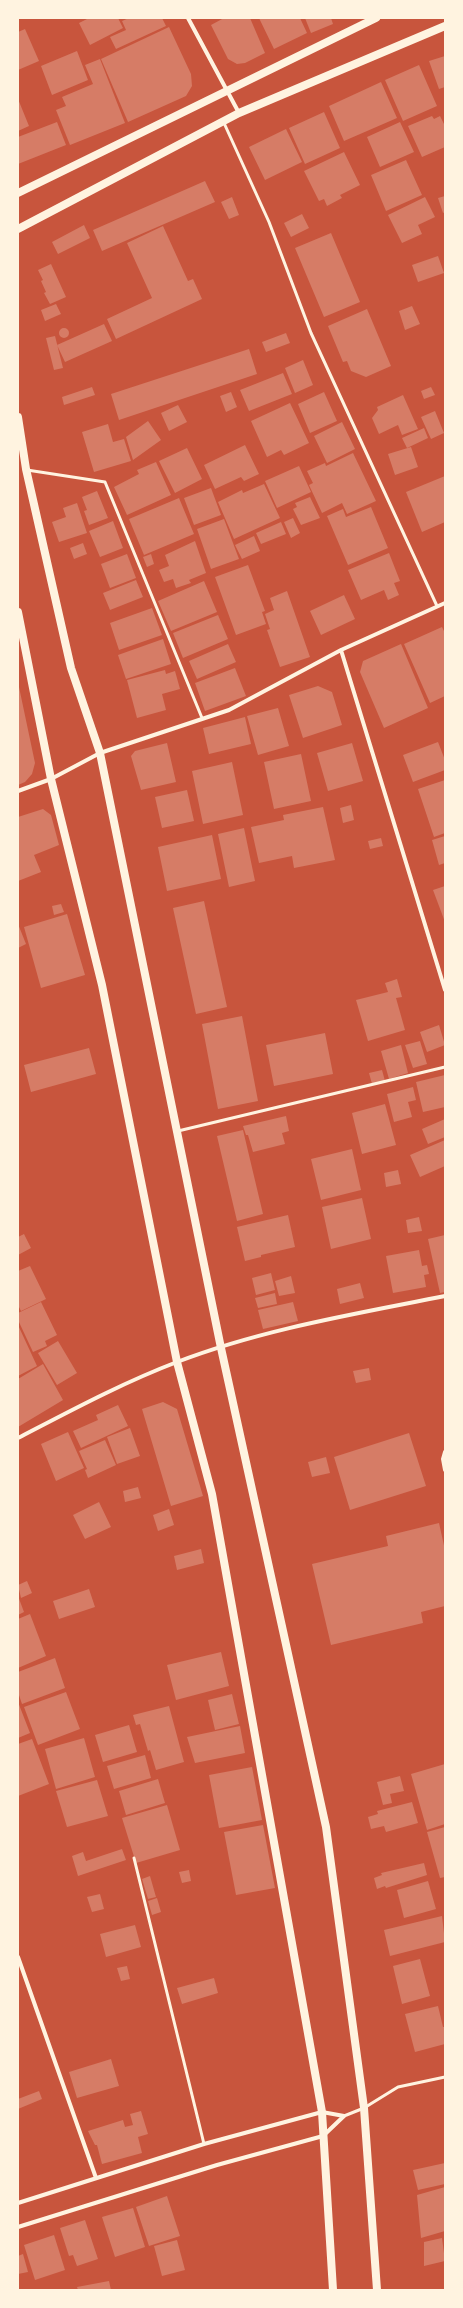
<!DOCTYPE html>
<style>
body{margin:0}
#map{position:relative;width:463px;height:2308px;overflow:hidden;background:#c8553d;font-family:"Asap Condensed",sans-serif}
canvas{display:block}
.frame{position:absolute;inset:0;border:19px solid #fff3e0;pointer-events:none}
</style>
<div id="map">
<canvas width="463" height="2308"></canvas>
<div class="frame"></div>
</div>
<script>
const ctx = document.querySelector('canvas').getContext('2d');
ctx.lineJoin = 'round';
function fillPath(path, color) { ctx.fillStyle = color; ctx.fill(path, 'evenodd'); }
function trace(path, color, width, dash) { ctx.strokeStyle = color; ctx.lineWidth = width; ctx.lineCap = dash ? 'butt' : 'round'; ctx.setLineDash(dash || []); ctx.stroke(path); }
fillPath(new Path2D(`
 M89 18H118L123 28 90 45 79 23Z
 M129 18H162L166 26 116 49 110 37 126 30 122 21Z
 M224 18H250L265 53 245 63 237 64 228 59 211 25Z
 M259 18H300L307 33 274 49Z
 M305 18H331L333 24 311 33Z
 M169 27 191 74 192 86 186 96 128 122 101 59Z
 M25 29 39 61 18 70V32Z
 M77 51 88 80 52 95 41 66Z
 M445 56V87L439 89 429 61Z
 M100 59 125 123 70 145 56 110 66 106 62 97 93 84 85 65Z
 M419 65 437 106 403 121 385 80Z
 M381 82 397 118 344 141 329 106Z
 M18 99 29 126 18 131Z
 M324 112 340 148 305 164 289 128Z
 M432 116 434 119 440 116 445 126V147L422 157 408 126Z
 M57 122 66 145 18 164V137Z
 M400 122 414 152 380 167 367 137Z
 M286 129 302 162 265 180 249 147Z
 M344 152 360 185 340 195 342 198 327 206 324 199 319 201 304 171Z
 M406 160 422 195 386 211 371 175Z
 M205 181 215 202 102 251 93 230Z
 M445 196V212L443 213 438 198Z
 M232 197 239 215 229 219 221 202Z
 M425 197 435 217 418 225 422 234 402 243 388 215Z
 M302 214 309 228 291 237 284 223Z
 M84 225 90 238 58 254 52 242Z
 M163 226 188 281 193 279 202 299 116 339 107 319 152 298 127 243Z
 M331 233 360 302 324 317 295 248Z
 M438 256 444 273 418 282 412 265Z
 M51 264 66 297 50 304 44 293 46 292 41 281 43 280 38 270Z
 M56 304 61 314 45 321 41 310Z
 M412 306 420 324 405 330 399 311Z
 M367 309 391 366 366 377 351 371 347 361 343 362 328 326Z
 M104 324 112 341 65 362 57 345Z
 M59 333a5 5 0 1 1 10 0a5 5 0 1 1-10 0Z
 M286 333 290 343 266 352 262 342Z
 M55 336 63 368 54 370 46 338Z
 M249 349 257 374 119 420 111 394Z
 M303 360 313 385 295 393 285 368Z
 M283 373 292 394 249 411 240 390Z
 M92 387 95 395 64 405 62 397Z
 M431 387 435 395 424 399 421 391Z
 M231 392 237 407 226 412 220 396Z
 M324 392 337 421 310 433 298 404Z
 M403 395 418 429 402 435 398 425 379 434 372 418 378 410 377 407Z
 M290 403 309 443 284 455 281 450 267 457 251 421Z
 M178 405 187 422 169 431 161 413Z
 M435 411 444 433 431 439 421 417Z
 M148 421 161 440 133 460 126 437Z
 M342 422 355 449 327 463 314 436Z
 M108 424 113 442 124 439 131 461 94 472 82 432Z
 M424 428 428 438 407 448 402 438Z
 M245 445 259 474 244 481 241 477 215 489 204 465Z
 M411 447 418 467 395 475 388 454Z
 M187 448 202 479 175 493 159 461Z
 M353 453 376 501 347 514 342 503 322 513 309 485 313 483 307 471 325 463 326 466Z
 M156 462 171 495 127 515 114 487 139 474 137 470Z
 M299 466 311 492 277 508 265 481Z
 M445 476V522L422 532 406 492Z
 M264 484 280 518 234 539 218 502 242 490 243 493Z
 M211 488 221 515 194 525 184 498Z
 M97 491 108 518 89 525 84 511 87 510 82 497Z
 M310 497 320 518 301 525 293 509 297 507 295 503Z
 M179 498 194 534 144 555 129 519Z
 M77 503 87 533 59 542 52 522 66 517 63 508Z
 M371 507 388 548 348 565 327 516 343 509 346 517Z
 M293 518 300 533 291 538 284 522Z
 M224 519 239 559 211 569 197 529Z
 M113 521 123 548 100 557 89 531Z
 M281 522 286 534 261 544 256 533Z
 M254 536 260 551 242 559 235 545Z
 M195 541 206 573 189 580 191 583 176 588 173 579 164 582 159 570 169 566 165 555Z
 M83 543 87 554 74 559 70 548Z
 M389 553 400 581 394 583 399 595 388 600 384 590 361 600 348 570Z
 M127 554 136 578 110 588 101 564Z
 M151 554 154 564 147 567 143 557Z
 M248 565 265 611 262 612 266 624 236 635 215 577Z
 M136 580 143 597 110 610 103 593Z
 M204 581 217 612 171 631 158 601Z
 M287 591 310 657 280 667 267 630 270 629 265 614 274 610 270 598Z
 M344 595 355 619 321 635 310 611Z
 M152 608 162 635 119 650 110 623Z
 M218 615 228 639 183 658 173 633Z
 M442 627 445 633V696L430 703 404 644Z
 M163 639 171 664 126 679 118 655Z
 M228 644 236 662 197 679 189 661Z
 M401 644 428 708 384 728 360 672 363 661Z
 M235 668 246 696 205 711 195 683Z
 M165 670 166 674 175 671 180 689 162 694 166 710 137 718 127 680Z
 M318 686 332 692 342 725 303 738 289 695Z
 M19 687 35 763 32 774 25 782 18 785Z
 M278 708 289 746 258 755 247 716Z
 M245 717 251 744 209 754 203 728Z
 M438 742 445 760V770L413 782 403 755Z
 M167 743 176 782 141 790 131 756 135 751Z
 M352 743 363 781 328 791 317 753Z
 M301 754 311 801 274 809 264 762Z
 M232 762 243 815 203 824 192 771Z
 M445 780V833L434 837 418 789Z
 M187 790 194 821 162 828 155 797Z
 M351 805 354 820 343 823 340 808Z
 M323 807 335 860 294 868 292 856 259 863 251 827 284 820 283 815Z
 M43 809 51 815 59 845 34 855 41 872 18 881V817Z
 M244 828 255 881 229 887 218 834Z
 M212 835 221 879 167 891 158 847Z
 M445 836V863L439 865 432 840Z
 M381 838 383 846 370 849 368 841Z
 M445 886V922L433 890Z
 M204 901 227 1007 196 1014 173 908Z
 M61 904 64 912 54 915 52 906Z
 M67 914 85 975 41 988 24 927Z
 M18 924 26 944 18 948Z
 M397 979 402 997 396 998 405 1030 368 1041 356 1000 388 992 385 983Z
 M242 1016 258 1101 218 1109 202 1024Z
 M439 1025 445 1045 427 1052 420 1032Z
 M325 1033 333 1074 274 1086 266 1045Z
 M420 1041 427 1064 413 1068 405 1045Z
 M401 1045 408 1073 389 1079 381 1051Z
 M89 1048 96 1074 31 1092 24 1065Z
 M382 1070 385 1081 372 1084 369 1073Z
 M445 1075V1107L423 1112 416 1082Z
 M413 1087 416 1100 408 1102 412 1117 394 1122 387 1094Z
 M385 1104 396 1145 362 1154 352 1113Z
 M286 1116 289 1131 282 1133 285 1144 253 1152 248 1135H246L243 1126Z
 M445 1119V1137L428 1144 422 1129Z
 M243 1130 263 1214 237 1221 217 1136Z
 M445 1140V1166L420 1177 410 1155Z
 M352 1149 361 1190 321 1200 311 1159Z
 M398 1170 401 1184 386 1187 384 1173Z
 M362 1198 371 1239 331 1249 322 1207Z
 M288 1215 295 1247 261 1255V1257L245 1261 237 1227Z
 M419 1217 422 1231 408 1233 406 1220Z
 M24 1234 31 1248 18 1255V1237Z
 M445 1235V1292L440 1293 428 1239Z
 M419 1250 422 1266 427 1265 429 1274 424 1275 426 1287 393 1293 386 1256Z
 M30 1266 46 1299 21 1311 18 1305V1271Z
 M271 1273 275 1290 256 1295 252 1278Z
 M291 1276 295 1293 279 1296 275 1281Z
 M360 1283 364 1298 340 1304 337 1289Z
 M275 1293 277 1304 258 1308 255 1298Z
 M41 1302 57 1335 45 1341 47 1346 33 1352 18 1320V1313Z
 M293 1302 298 1321 263 1329 258 1310Z
 M18 1325 37 1366 18 1376Z
 M58 1341 77 1373 57 1385 38 1353Z
 M43 1364 63 1400 18 1427V1379Z
 M369 1368 371 1380 356 1383 353 1371Z
 M163 1402 177 1409 203 1496 171 1506 142 1409Z
 M118 1405 128 1426 81 1448 73 1431 98 1420 96 1415Z
 M130 1428 140 1456 117 1464 107 1437Z
 M68 1432 84 1468 56 1481 41 1444Z
 M409 1433 426 1486 350 1510 334 1457Z
 M105 1440 116 1465 88 1478 85 1470 87 1469 79 1451Z
 M326 1457 330 1473 312 1477 308 1462Z
 M138 1487 141 1498 125 1502 123 1491Z
 M99 1502 111 1527 85 1539 73 1515Z
 M169 1509 174 1525 158 1531 153 1515Z
 M439 1523 445 1550V1606L421 1612 423 1623 331 1645 312 1564 388 1546 386 1536Z
 M201 1549 204 1563 177 1570 174 1556Z
 M27 1581 32 1593 21 1598 18 1585Z
 M89 1589 95 1607 59 1619 53 1601Z
 M18 1596 24 1612 18 1615Z
 M30 1614 46 1656 18 1668V1619Z
 M221 1652 229 1686 176 1700 167 1665Z
 M55 1658 65 1688 22 1704 18 1692V1672Z
 M66 1692 80 1729 38 1745 24 1707Z
 M232 1694 239 1724 215 1730 208 1700Z
 M18 1702 30 1733 18 1738Z
 M169 1706 184 1762 156 1770 150 1750 148 1751 140 1724 136 1725 133 1715Z
 M129 1725 137 1752 103 1762 95 1735Z
 M240 1726 245 1753 195 1763 187 1737Z
 M84 1738 95 1777 56 1789 45 1749Z
 M32 1739 49 1784 18 1796V1744Z
 M145 1755 151 1778 114 1789 107 1766Z
 M445 1764V1824L427 1830 411 1774Z
 M252 1767 262 1820 219 1828 209 1775Z
 M400 1776 404 1791 390 1794 392 1803 383 1805 377 1782Z
 M158 1779 165 1803 126 1815 119 1791Z
 M97 1780 108 1816 67 1827 56 1791Z
 M412 1802 418 1823 386 1832 384 1826 371 1829 368 1817 378 1814 377 1811Z
 M167 1805 180 1850 136 1863 122 1818Z
 M263 1825 275 1888 236 1895 224 1832Z
 M445 1827V1877L440 1878 427 1832Z
 M122 1849 126 1860 78 1876 72 1856 83 1852 86 1861Z
 M424 1863 427 1875 386 1888 385 1886 377 1889 374 1878 382 1875 381 1873Z
 M189 1870 191 1881 182 1883 179 1872Z
 M150 1876 156 1897 148 1899 142 1879Z
 M428 1881 436 1909 404 1918 397 1890Z
 M100 1894 104 1909 92 1912 87 1897Z
 M157 1898 161 1912 152 1915 148 1901Z
 M442 1916 445 1942 390 1956 384 1930Z
 M135 1925 141 1947 106 1957 100 1934Z
 M420 1959 430 1996 402 2004 393 1966Z
 M127 1966 130 1979 121 1981 117 1968Z
 M214 1978 218 1993 182 2004 177 1988Z
 M438 2006 443 2027H445V2044L415 2052 405 2014Z
 M111 2059 119 2086 77 2098 69 2072Z
 M39 2091 42 2099 18 2109V2099Z
 M141 2111 148 2134 138 2137 142 2153 102 2164 97 2145H95L88 2131 123 2120 125 2127 133 2125 130 2114Z
 M445 2163V2184L418 2190 413 2170Z
 M445 2187V2231L421 2238 417 2195Z
 M167 2196 180 2236 149 2246 136 2207Z
 M133 2208 145 2247 115 2257 102 2217Z
 M85 2220 98 2259 77 2266 73 2255 69 2256 60 2228Z
 M54 2235 65 2270 35 2280 24 2245Z
 M442 2238 445 2261 424 2266V2242Z
 M177 2240 185 2270 162 2276 154 2246Z
 M23 2254 28 2272 18 2274V2256Z
 M109 2281 111 2290H78L77 2287Z`), '#d67c66');
trace(new Path2D(`
 M224 123 269 222 311 333 437 606
 M27 470 105 482 202 718
 M178 1131 445 1067
 M134 1858 204 2144
 M344 2116 364 2108 398 2087 445 2077`), '#fff3e0', 3);
trace(new Path2D(`
 M188 18 239 113
 M341 650 445 990
 M18 791 51 779 100 753 229 710 341 650 445 603
 M18 1438C70 1411 122 1383 177 1362 263 1329 355 1314 445 1296
 M445 1452 443 1459 445 1470
 M18 1957 96 2178
 M18 2203 204 2144 322 2112 344 2116
 M18 2227 217 2165 323 2136 344 2116`), '#fff3e0', 4);
trace(new Path2D(`
 M18 193 376 18
 M18 229 239 113 445 26
 M18 417 26 469 71 668 100 753 221 1348 326 1827 364 2108 377 2290
 M18 612 51 779 102 985 177 1362 212 1494 322 2112 333 2290`), '#fff3e0', 8);
</script>
